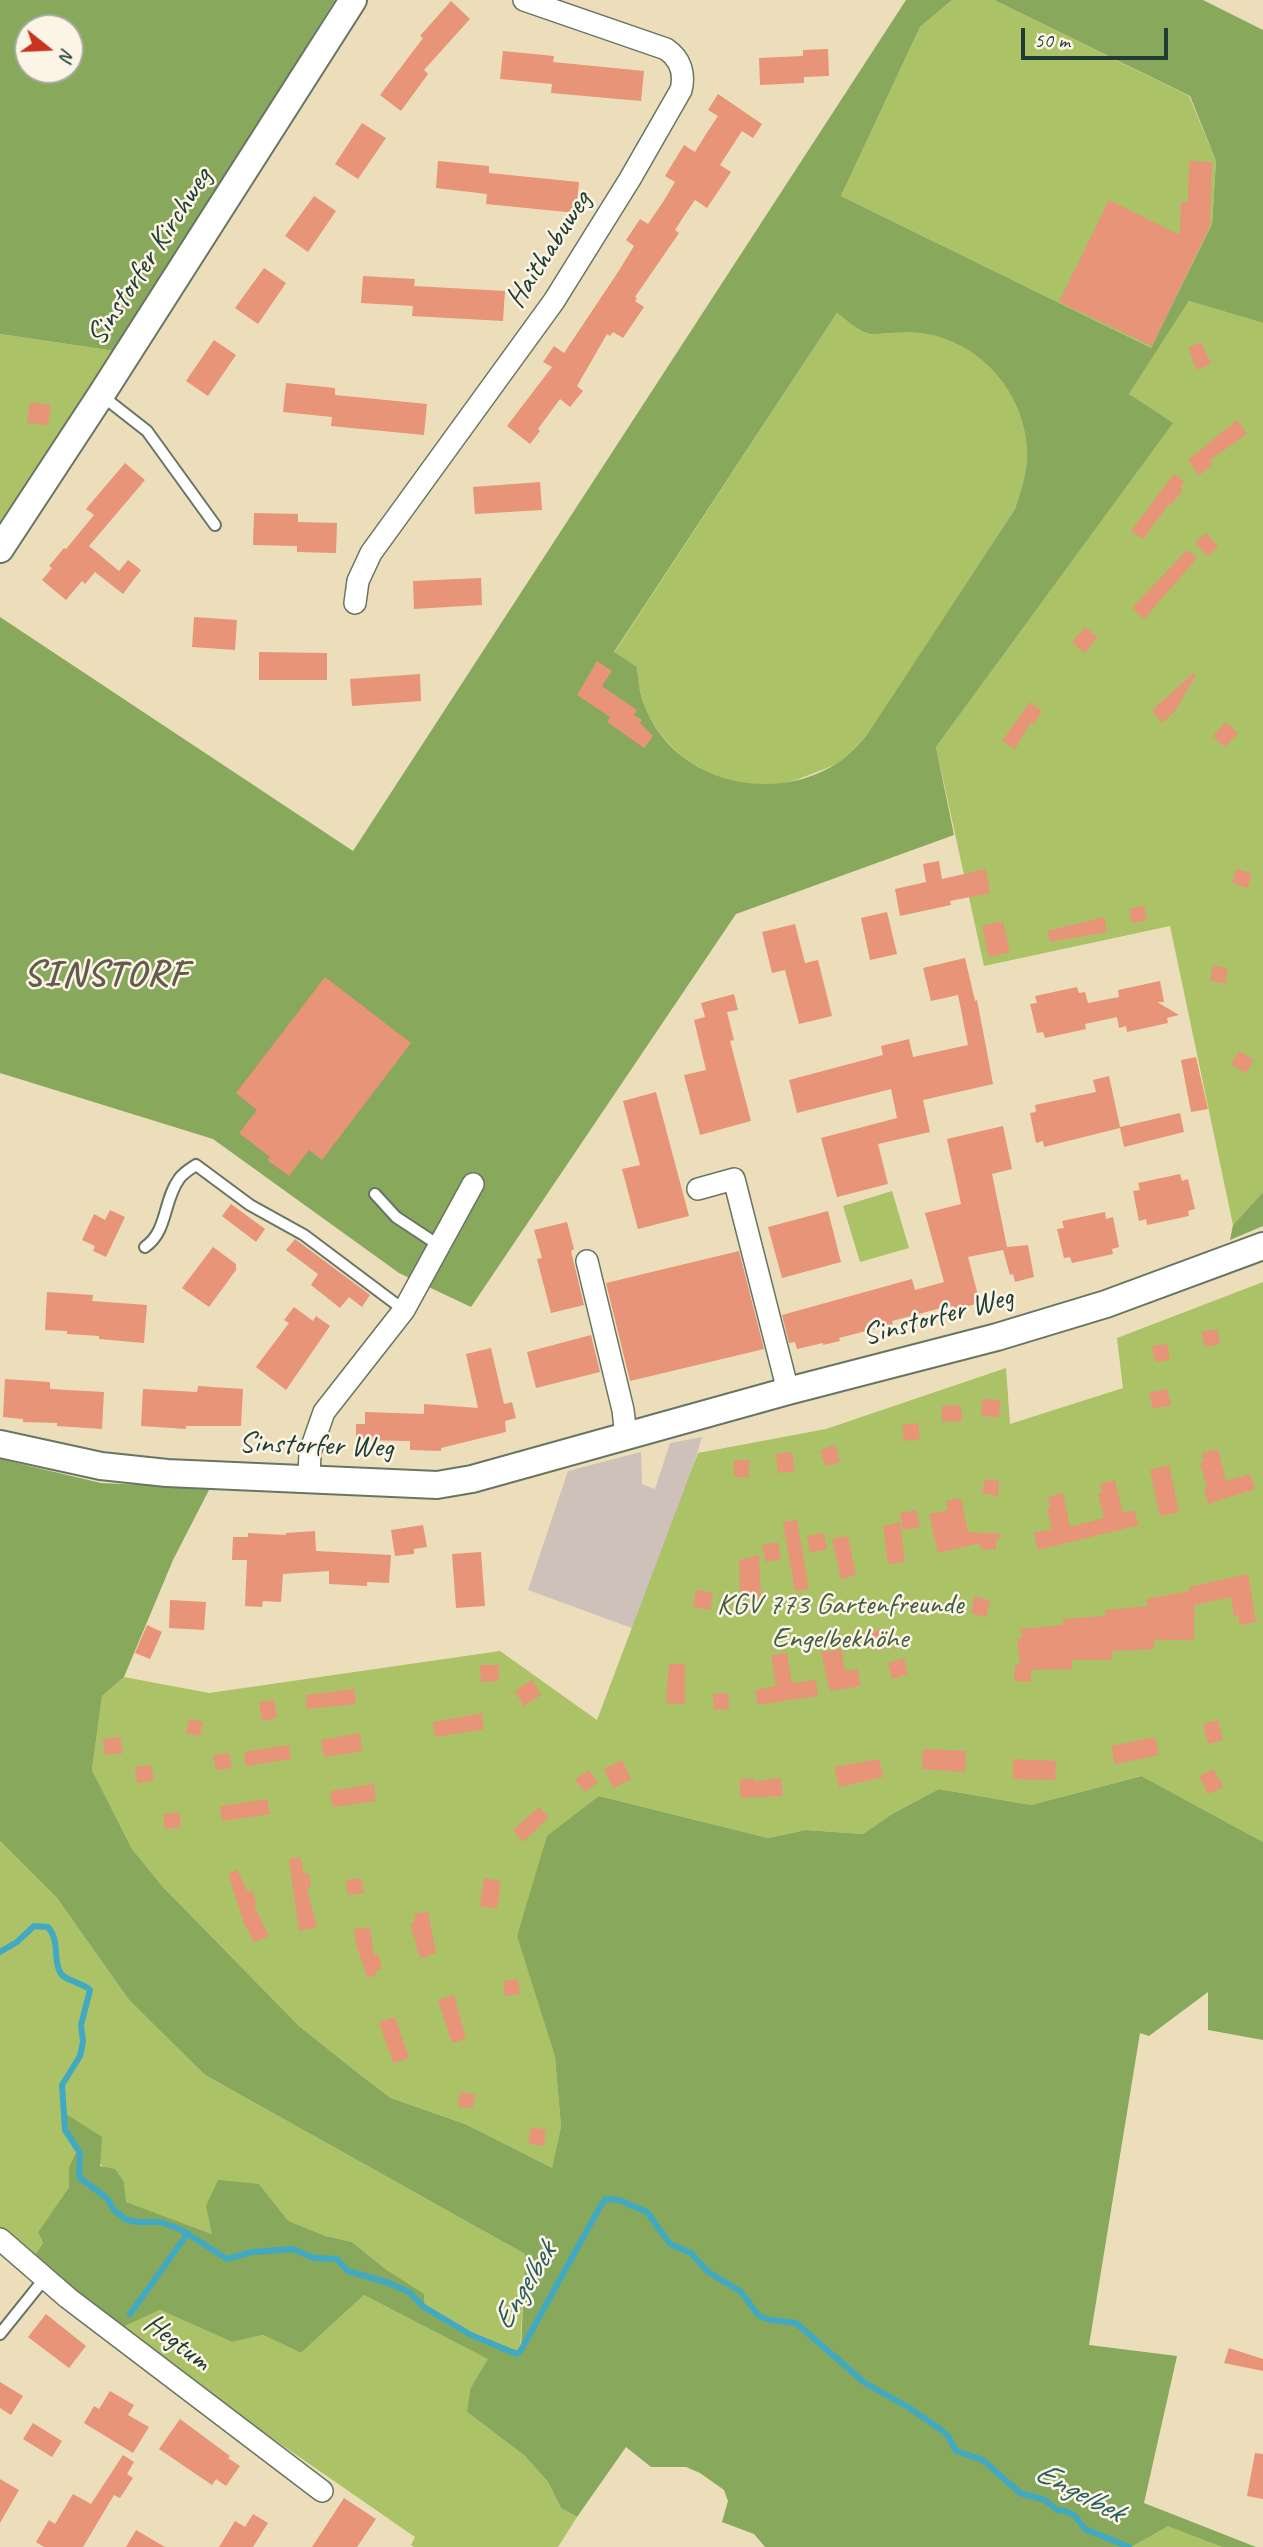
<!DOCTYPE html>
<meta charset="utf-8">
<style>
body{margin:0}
#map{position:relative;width:1263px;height:2547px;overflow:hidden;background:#ecdeba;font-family:Caveat,sans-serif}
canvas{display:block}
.north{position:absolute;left:14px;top:14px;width:70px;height:70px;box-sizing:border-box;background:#fcf5e5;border:2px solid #a4ab9e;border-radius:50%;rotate:108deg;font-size:19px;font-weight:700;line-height:28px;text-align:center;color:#1f3d34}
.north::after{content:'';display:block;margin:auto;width:24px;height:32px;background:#c8321e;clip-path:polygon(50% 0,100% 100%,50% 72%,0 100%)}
.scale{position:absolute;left:1021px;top:28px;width:147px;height:32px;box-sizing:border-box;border:4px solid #1f3d34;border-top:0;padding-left:9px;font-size:21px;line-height:24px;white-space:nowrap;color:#1f3d34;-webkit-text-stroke:5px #fcf5e5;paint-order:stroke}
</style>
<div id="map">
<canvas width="1263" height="2547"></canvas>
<div class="north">N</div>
<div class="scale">50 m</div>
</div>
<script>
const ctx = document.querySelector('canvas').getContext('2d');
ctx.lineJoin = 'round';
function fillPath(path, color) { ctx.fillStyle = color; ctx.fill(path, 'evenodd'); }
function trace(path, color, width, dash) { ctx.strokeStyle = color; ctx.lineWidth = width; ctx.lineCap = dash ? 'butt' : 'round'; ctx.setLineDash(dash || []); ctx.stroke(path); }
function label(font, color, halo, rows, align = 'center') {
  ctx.font = font + ' Caveat,sans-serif'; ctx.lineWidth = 5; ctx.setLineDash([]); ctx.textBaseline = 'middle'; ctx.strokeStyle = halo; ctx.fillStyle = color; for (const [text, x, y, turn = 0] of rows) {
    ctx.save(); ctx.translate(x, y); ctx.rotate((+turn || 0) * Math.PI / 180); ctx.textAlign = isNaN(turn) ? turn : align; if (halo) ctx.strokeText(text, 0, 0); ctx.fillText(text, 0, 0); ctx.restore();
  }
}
fillPath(new Path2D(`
 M702 1437 673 1532 637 1630 528 1590 568 1471 641 1452 642 1484 655 1489 670 1443Z`), '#cec1b9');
fillPath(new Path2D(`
 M952 0H994L1189 96 1216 161 1212 224 1151 348 841 196 920 27Z
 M1189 301 1263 323V1192L1233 1225 1170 926 984 966 936 747 1172 424 1129 394Z
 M837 313C846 319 858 330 868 334 874 335 884 333 890 333 907 332 926 332 943 337 991 354 1025 401 1027 451 1028 471 1021 490 1015 509L866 736C857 745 849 755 839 762 831 767 822 770 814 773 799 779 783 785 767 785 713 787 658 750 642 699 639 689 638 677 637 667L614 653Z
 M0 334 115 351 0 523Z
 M892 1191 909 1248 860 1262 843 1206Z
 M1263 1282V1842L1140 1776 1031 1805 939 1789 892 1814 863 1834 806 1830 768 1838 599 1796 517 1935 555 2057 561 2127 552 2169 465 2124 391 2098 363 2077 299 2026 163 1887 132 1849 92 1770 102 1696 124 1677 209 1693 500 1651 597 1720 698 1453 826 1429 1006 1368 1010 1424 1123 1388 1117 1338Z
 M0 1841 57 1898 129 2000 205 2075 525 2254 520 2353H513L471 2335 424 2307 388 2271 352 2242 326 2236 287 2221 259 2184 212 2234 125 2202 124 2182 78 2148 69 2167V2187L38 2232 43 2243 29 2264 0 2239Z
 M364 2295 489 2359 470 2389 467 2412 525 2456 548 2482 561 2508 577 2517 558 2547H414L411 2545 415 2537 250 2423 123 2327 160 2310 232 2342 263 2335 301 2353Z
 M1168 2525 1222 2547H1131Z`), '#abc267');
fillPath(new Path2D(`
 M0 0H335L115 351 0 334ZM28 28H70V70H28Z
 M906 0H952L920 27 841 196 1151 348 1212 224 1216 161 1190 96 994 0H1203L1263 30V323L1189 301 1129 394 1173 423 936 747 954 835 736 914 471 1307 399 1273 213 1139 0 1073V617L353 851ZM837 313C846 319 858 331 869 334 874 335 884 333 890 333 907 332 927 332 943 338 991 354 1025 401 1027 451 1028 471 1021 490 1015 509L866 736C858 745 849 755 839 762 770 808 668 780 642 699 639 689 638 677 637 667L614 652Z
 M1263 1192V1226L1230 1240 1233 1225Z
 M0 1459 101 1483 210 1488 173 1560 124 1677 102 1696 92 1770 132 1849 163 1887 299 2026 363 2077 391 2098 465 2124 552 2168 561 2127 555 2057 517 1936 547 1836 599 1796 768 1838 806 1830 863 1834 892 1814 939 1789 1031 1805 1141 1776 1263 1842V2040L1208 2030V1992L1149 2036 1140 2033 1089 2345 1177 2356 1144 2503 1256 2547H1222L1168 2526 1131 2547H765L754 2534 722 2522 728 2501 724 2490 700 2473 686 2467H651L626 2447 577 2517 561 2508 548 2482 525 2456 467 2412 470 2389 488 2359 364 2295 301 2353 263 2335 232 2342 160 2310 123 2327 29 2264 43 2243 38 2232 69 2187V2167L78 2148 65 2130 63 2112 102 2137 100 2166 115 2169 124 2182 126 2202 212 2234 206 2206 218 2180 259 2184 288 2221 326 2236 352 2242 388 2271 424 2294V2307L471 2335 513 2353 521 2350 525 2254 205 2075 129 2000 57 1898 0 1841Z`), '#88a85c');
trace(new Path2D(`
 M0 1952 17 1942 34 1926 48 1927C61 1943 52 1957 60 1972 64 1981 82 1982 90 1990L81 2025 83 2042 80 2056 62 2085 65 2130 80 2153 79 2177 108 2199 113 2209 125 2219 136 2222H160L180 2229 227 2259 252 2252 293 2249 314 2258 337 2259 348 2271 389 2283 409 2292 424 2307 471 2335 517 2354 521 2350 601 2205 606 2199 619 2200 647 2212 670 2244 691 2253 707 2271 741 2292 759 2316 771 2320 796 2323 865 2383 908 2407 940 2429 948 2436 956 2451 983 2460 1020 2493 1045 2500 1057 2510 1066 2511 1075 2516 1085 2529 1129 2547
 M130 2314 188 2233`), '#42a9c2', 6);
fillPath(new Path2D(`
 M451 1 470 19 424 70 428 74 401 111 380 95 423 38 420 36Z
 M828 49 829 76 804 77V83L760 85 759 58 803 56V50Z
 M503 51 554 56 553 62 644 71 641 101 551 93 552 84 500 79Z
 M718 94 762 124 753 138 742 131 720 165 731 172 707 208 695 200 684 216 675 230 679 233 635 297 637 298 635 301 644 307 623 338 613 332 610 336 607 334 577 386 583 391 570 407 560 399 538 429 540 431 530 444 507 426 552 367 543 362 554 346 564 353 620 269 634 246 626 240 640 219 648 224 663 202 675 182 665 176 684 145 695 152 706 134 718 116 708 110Z
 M362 123 386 138 358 179 335 164Z
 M438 161 489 166V173L579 182 576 213 486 204 487 194 436 188Z
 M1189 161 1212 162 1210 226 1152 346 1059 302 1109 200 1180 235 1181 202H1188Z
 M314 196 336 211 308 252 285 236Z
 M264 268 286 283 258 324 235 308Z
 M363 276 415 279 414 286 505 291 503 321 412 316 413 306 361 303Z
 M214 340 236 355 208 396 186 381Z
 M1201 342 1211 364 1197 370 1188 348Z
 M286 383 335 388V395L427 404 424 435 331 426 332 417 283 412Z
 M30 402 51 405 48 425 27 423Z
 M1237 420 1247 434 1210 460 1213 464 1199 475 1188 460Z
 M125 463 145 480 89 546 119 571 128 560 141 570 123 594 95 572 85 584 82 581 66 600 42 580 52 568 49 566 64 548 66 549 94 515 86 509Z
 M1174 474 1184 482 1180 488 1183 490 1171 505 1169 504 1143 539 1131 531Z
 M540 482 542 510 475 514 473 487Z
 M254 513 298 514V522L337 523 336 553 297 552V546L253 545Z
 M1206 533 1218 546 1208 556 1195 543Z
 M1187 550 1197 558 1144 619 1132 608Z
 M481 578 482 605 414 609 413 581Z
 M194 617 237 620 235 650 192 647Z
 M1085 627 1097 637 1085 653 1072 642Z
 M259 652 327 653V680H259Z
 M597 661 612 671 602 686 637 710 634 715 642 720 640 723 653 736 644 748 607 722 610 717 577 695Z
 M1194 673 1196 675 1175 711 1162 723 1152 710Z
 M420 674 421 701 352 706 350 679Z
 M1030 702 1042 712 1033 724 1031 722 1015 749 1002 741Z
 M1226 722 1238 733 1225 747 1213 736Z
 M939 861 942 879 986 869 990 893 950 901 951 905 900 916 895 889 926 882 923 864Z
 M1236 869 1252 873 1248 888 1232 883Z
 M1144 906 1147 920 1132 923 1129 909Z
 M887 912 897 954 870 960 861 918Z
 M1104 917 1107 932 1050 942 1047 931Z
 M1003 921 1010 952 989 957 982 926Z
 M795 924 805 963 818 960 832 1016 799 1024 785 970 772 973 762 932Z
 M965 958 975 1001 977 1000 993 1084 923 1100 930 1132 878 1144 888 1184 837 1197 821 1138 897 1118 891 1089 797 1113 789 1080 883 1055 881 1046 909 1039 913 1057 968 1045 958 995 931 1001 923 968Z
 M1213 965 1228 969 1225 984 1210 980Z
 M325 977 411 1043 322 1160 309 1150 289 1176 267 1160 270 1157 239 1133 257 1110 236 1093Z
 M1160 981 1164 1002H1157L1179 1015 1167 1018 1168 1023 1127 1032 1126 1026 1119 1028 1117 1017 1085 1024 1086 1029 1045 1038 1043 1032 1037 1033 1030 1004 1037 1003 1035 996 1077 987 1079 993 1085 992 1088 1003 1119 997 1118 990Z
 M734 994 738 1010 727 1012 734 1040 730 1041 751 1121 700 1135 684 1075 706 1070 694 1020 705 1017 701 1003Z
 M1239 1051 1254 1060 1246 1073 1231 1064Z
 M1196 1057 1208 1109 1191 1112 1181 1060Z
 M1109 1076 1120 1127 1180 1113 1184 1132 1124 1147 1120 1128 1044 1147 1043 1141 1036 1143 1030 1113 1036 1112 1035 1105 1096 1092 1093 1080Z
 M656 1092 689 1216 638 1229 622 1169 640 1165 623 1101Z
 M1003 1126 1012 1169 992 1174 1007 1247 1028 1245 1034 1277 1015 1282 1013 1274 1010 1275 1003 1250 968 1257 980 1303 968 1306 969 1310 954 1314 953 1306 945 1307 892 1321 893 1324 839 1338 840 1341 823 1345V1343L797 1349 795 1342 789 1343 782 1315 912 1279 915 1290 944 1282 925 1213 961 1204 947 1139Z
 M1180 1174 1182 1181 1188 1179 1195 1209 1188 1211 1189 1216 1147 1225 1146 1219 1139 1221 1133 1191 1140 1190 1138 1183Z
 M231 1204 265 1229 256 1242 222 1216Z
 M110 1210 125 1217 106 1257 93 1251 95 1246 82 1240 94 1214 105 1220Z
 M828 1211 841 1262 782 1278 768 1227Z
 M1105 1212 1106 1219 1113 1217 1119 1247 1112 1249 1113 1254 1072 1263 1070 1257 1064 1258 1057 1229 1064 1228 1062 1221Z
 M567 1222 574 1249 571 1251 584 1305 551 1313 537 1259 542 1258 534 1230Z
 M295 1239 370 1295 362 1307 349 1297 340 1308 311 1285 318 1274 286 1250Z
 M213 1247 236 1264V1270L209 1307 182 1288Z
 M739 1251 764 1349 630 1381 606 1283Z
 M47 1292 93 1295 92 1301 147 1305 144 1343 99 1339V1336L67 1334V1331L45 1330Z
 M294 1307 313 1321 316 1316 330 1326 286 1390 256 1367 289 1323 284 1320Z
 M1217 1329 1220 1344 1205 1347 1201 1332Z
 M591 1335 600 1372 536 1388 527 1352Z
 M1167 1344 1170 1360 1155 1362 1152 1346Z
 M491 1348 504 1404 512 1402 516 1418 505 1421 506 1432 441 1448V1451L410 1450V1441L356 1440V1424H365V1412L424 1414V1404L478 1408 466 1354Z
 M5 1379 50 1382V1389L104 1392 102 1429 57 1426V1423L23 1422V1419L3 1417Z
 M198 1386 243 1389 241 1426H186V1429L141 1426 143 1389 197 1392Z
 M1167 1389 1171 1405 1153 1409 1149 1393Z
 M982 1399 1000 1400 999 1417 981 1416Z
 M961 1405 962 1421 942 1422V1406Z
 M918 1423 920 1439 904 1441 902 1425Z
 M835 1445 840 1462 825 1466 820 1450Z
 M1218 1449 1226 1481 1250 1474 1255 1489 1208 1504 1204 1489 1207 1488 1200 1463 1204 1462 1202 1453Z
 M792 1452 795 1471 778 1473 776 1454Z
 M734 1460H749V1477H734Z
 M1169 1465 1179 1512 1160 1516 1150 1470Z
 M985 1479 999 1481 998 1496 982 1493Z
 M1115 1480 1123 1513 1134 1510 1139 1525 1038 1550 1034 1533 1052 1529 1047 1508 1051 1507 1048 1497 1063 1493 1070 1527 1104 1518 1098 1494 1102 1493 1100 1484Z
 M961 1498 968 1532 1000 1534V1539H996V1550L980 1549V1543L938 1553 929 1514 948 1510 946 1501Z
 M916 1510 920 1527 903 1530 900 1513Z
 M797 1520 809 1589 795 1591 783 1522Z
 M900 1522 905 1562 888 1564 883 1526Z
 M423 1525 427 1547 414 1549V1554L395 1556 391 1530Z
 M315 1531 316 1551 391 1555 389 1583 367 1582V1586L329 1584V1571L283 1574 281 1602 263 1601 262 1607 245 1606 247 1560H232L233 1537H248V1533L286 1535V1533Z
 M824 1533 827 1549 810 1553 807 1536Z
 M848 1536 856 1575 841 1579 832 1539Z
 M778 1542 781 1559 766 1562 762 1545Z
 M481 1552 485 1606 456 1608 452 1554Z
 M759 1555 761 1599H745V1591L740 1592 739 1560Z
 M1248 1574 1256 1622 1240 1625 1238 1616H1234L1231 1597 1194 1605V1640H1154V1649L1112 1651V1660H1072V1669L1031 1670V1682L1014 1681 1015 1665H1020L1017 1639 1022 1638 1020 1629 1063 1625V1619L1106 1616 1105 1610 1148 1606 1146 1599 1190 1591 1189 1587Z
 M696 1590 713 1593 710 1610 693 1607Z
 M974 1596 990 1601 986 1617 971 1613Z
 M170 1600 206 1602 204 1630 169 1628Z
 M147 1625 162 1632 150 1659 135 1653Z
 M886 1629 889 1647 875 1650 871 1632Z
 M841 1649 845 1671 858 1669 860 1686 830 1691 821 1652Z
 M787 1653 792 1683 816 1680 818 1696 758 1705 755 1690 776 1686 771 1655Z
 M904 1658 908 1674 892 1679 888 1663Z
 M669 1664H685V1704L666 1703Z
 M480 1665H499V1681L481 1682Z
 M532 1680 541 1695 524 1706 515 1691Z
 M354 1689 356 1704 307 1709 306 1695Z
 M728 1693 729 1709 714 1710 713 1694Z
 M274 1700 277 1718 262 1721 259 1702Z
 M482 1713 484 1729 435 1737 433 1722Z
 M189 1719 203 1722 200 1736 186 1733Z
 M1218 1720 1223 1740 1208 1744 1203 1724Z
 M360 1733 362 1751 324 1757 321 1740Z
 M120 1737 123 1753 105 1755 103 1739Z
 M1155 1737 1159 1755 1115 1764 1111 1746Z
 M289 1745 291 1759 246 1766 244 1752Z
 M923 1749 966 1751 965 1772 922 1769Z
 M229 1753 232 1768 216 1770 213 1755Z
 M879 1759 883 1777 839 1787 834 1767Z
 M1013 1759 1056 1761 1055 1780 1013 1779Z
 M622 1760 631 1779 613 1788 604 1769Z
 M151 1765 154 1780 137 1783 135 1767Z
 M1214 1769 1223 1787 1208 1794 1199 1776Z
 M588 1770 598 1782 585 1792 575 1780Z
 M754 1778V1781L781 1778 783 1796 741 1798 739 1780Z
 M374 1784 376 1801 333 1807 330 1791Z
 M267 1799 270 1814 222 1821 220 1806Z
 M539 1807 549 1817 523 1842 513 1830Z
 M179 1812 181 1827 165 1829 163 1814Z
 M300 1857 304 1874 309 1873 311 1888H307L317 1927 299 1931 289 1859Z
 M237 1870 248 1892 252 1890 257 1905 254 1906 269 1936 254 1942 244 1923 228 1874Z
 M361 1878 364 1893 348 1895 346 1880Z
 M484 1878 501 1881 497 1909 480 1906Z
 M428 1912 436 1953 420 1958 410 1923 415 1922 414 1914Z
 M370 1927 374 1955 378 1954 382 1969 375 1971 376 1976 367 1977 356 1944 354 1929Z
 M518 1979 520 1994 505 1996 503 1981Z
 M454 1995 466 2039 452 2043 438 2000Z
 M395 2017 409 2058 393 2063 379 2022Z
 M460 2092 475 2094 473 2108 458 2107Z
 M531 2127 546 2130 544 2146 528 2143Z
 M46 2314 86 2346 69 2368 28 2337Z
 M1229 2348 1263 2359V2371L1224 2363Z
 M0 2382 23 2396 11 2415 0 2408Z
 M110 2391 134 2405 128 2415 149 2427 133 2453 84 2423 94 2406 99 2409Z
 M180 2419 230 2456 228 2458 240 2466 226 2486 216 2479 212 2485 159 2449Z
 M33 2423 62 2441 52 2457 23 2439Z
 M1255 2453 1263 2454V2499L1247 2496Z
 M123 2455 134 2462 127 2474 133 2478 120 2498 114 2495 83 2547H44L36 2542 49 2520 55 2524 73 2494 91 2504Z
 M0 2479 19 2490 0 2523Z
 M344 2498 376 2519 357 2547H312Z
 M253 2514 268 2523 253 2547H219L235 2521 245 2527Z
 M136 2530 165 2547H126Z`), '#e79479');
const service = new Path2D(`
 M101 395 147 431 215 525
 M375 1194 396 1217 440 1246
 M145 1247C168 1231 163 1201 179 1179 183 1173 190 1169 196 1165L250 1205 304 1235 404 1310
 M0 2334 45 2278`);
const minor = new Path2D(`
 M355 603 358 581 371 553 554 301 630 179 681 90C685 74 681 59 666 49L524 0
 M698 1189 734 1179 788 1391
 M587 1261 623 1410 626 1436
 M309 1478 310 1452 324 1412 404 1310 473 1184
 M0 2239 68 2298 322 2491`);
const tertiary = new Path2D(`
 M0 549 101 395 353 0
 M0 1444 101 1466 167 1473 437 1485 472 1479 788 1391 997 1337 1106 1304 1263 1246`);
trace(service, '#677563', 14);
trace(minor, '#677563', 24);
trace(tertiary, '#677563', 30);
trace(service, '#fff', 10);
trace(minor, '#fff', 21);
trace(tertiary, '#fff', 26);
label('30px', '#1f3d34', '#fcf5e5', [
 ["Haithabuweg",549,250,-57],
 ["Sinstorfer Kirchweg",150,257,-57],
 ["Sinstorfer Weg",938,1317,-15],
 ["Sinstorfer Weg",316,1446,2],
 ["Hegtum",177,2343,37]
]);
label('30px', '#425e41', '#fcf5e5', [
 ["KGV 773 Gartenfreunde",840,1605],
 ["Engelbekhöhe",840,1639]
]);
label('italic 32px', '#2a5d5f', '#fcf5e5', [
 ["Engelbek",525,2287,-59],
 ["Engelbek",1079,2493,28]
]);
ctx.letterSpacing = '2px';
label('bold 37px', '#655b4c', '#fcf5e5', [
 ["SINSTORF",106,975]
]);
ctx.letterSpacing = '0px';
</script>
